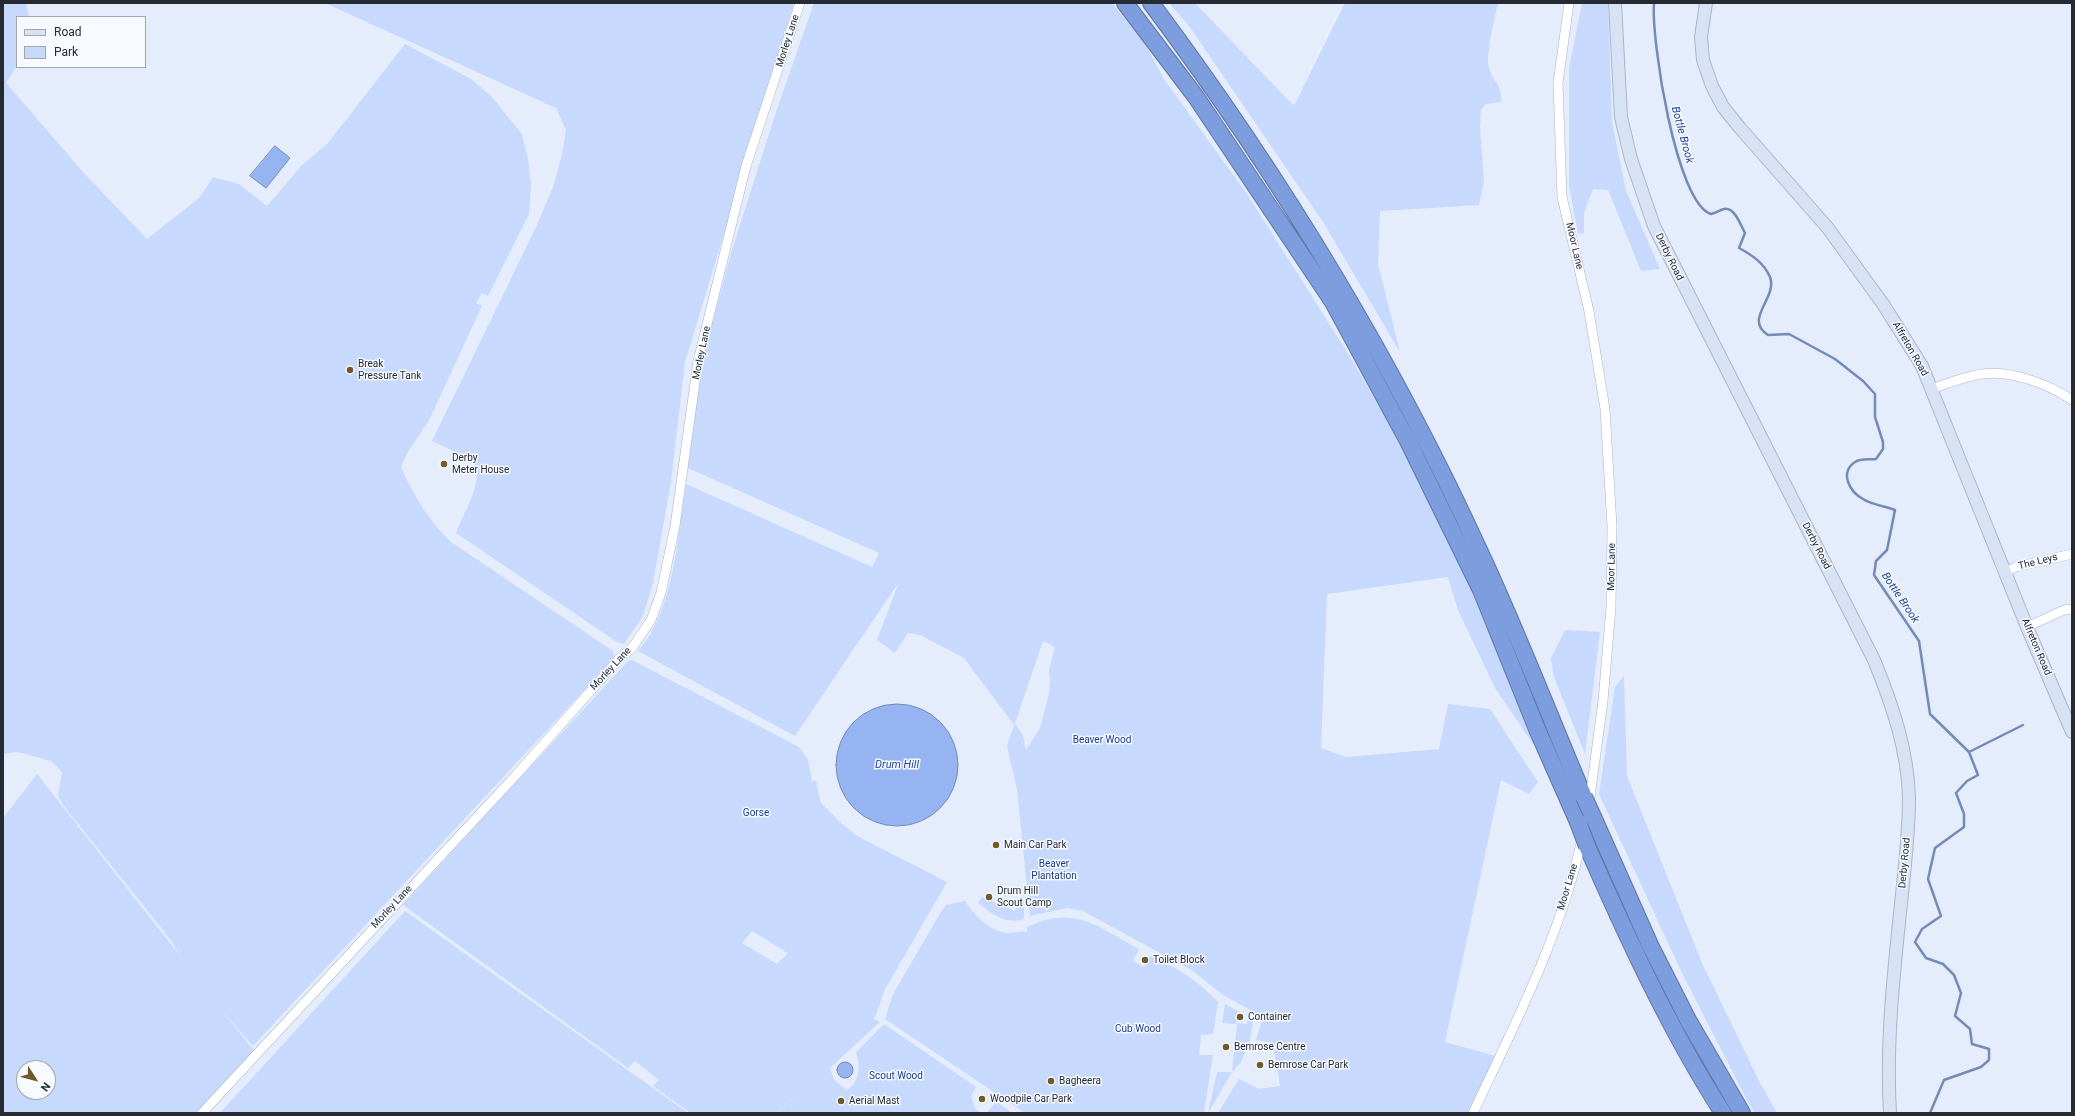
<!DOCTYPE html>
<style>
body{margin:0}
#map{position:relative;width:2075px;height:1116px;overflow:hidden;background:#e5edfc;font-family:Roboto,sans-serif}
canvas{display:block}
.frame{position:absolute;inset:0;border:4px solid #262a33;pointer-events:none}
.legend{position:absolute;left:16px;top:16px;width:130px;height:52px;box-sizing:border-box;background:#f7faff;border:1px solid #a3a7ad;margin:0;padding:5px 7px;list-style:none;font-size:12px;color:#262a33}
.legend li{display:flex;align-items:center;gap:8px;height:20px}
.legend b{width:20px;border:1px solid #a3a7ad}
.north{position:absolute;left:16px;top:1060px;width:40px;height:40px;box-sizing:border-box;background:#f7faff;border:1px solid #a3a7ad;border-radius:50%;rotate:126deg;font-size:11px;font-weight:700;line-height:16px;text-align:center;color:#262a33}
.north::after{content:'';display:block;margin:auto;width:14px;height:18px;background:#715a2a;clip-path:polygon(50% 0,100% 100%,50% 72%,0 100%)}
</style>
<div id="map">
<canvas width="2075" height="1116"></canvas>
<div class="frame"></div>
<ul class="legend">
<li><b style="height:5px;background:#d8e2f5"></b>Road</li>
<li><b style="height:11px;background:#c7d9fd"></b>Park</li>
</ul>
<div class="north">N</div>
</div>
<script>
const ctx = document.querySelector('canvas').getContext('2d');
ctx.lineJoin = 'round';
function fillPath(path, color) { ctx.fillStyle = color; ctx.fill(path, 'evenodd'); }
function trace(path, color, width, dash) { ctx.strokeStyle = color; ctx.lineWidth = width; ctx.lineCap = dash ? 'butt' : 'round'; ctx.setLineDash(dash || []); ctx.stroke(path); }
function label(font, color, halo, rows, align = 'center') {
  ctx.font = font + ' Roboto,sans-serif'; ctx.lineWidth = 3; ctx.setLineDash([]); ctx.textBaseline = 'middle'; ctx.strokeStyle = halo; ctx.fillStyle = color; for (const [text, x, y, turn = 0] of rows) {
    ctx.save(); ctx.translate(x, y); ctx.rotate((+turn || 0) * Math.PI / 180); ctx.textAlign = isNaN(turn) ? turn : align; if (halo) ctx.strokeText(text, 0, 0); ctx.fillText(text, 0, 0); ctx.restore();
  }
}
fillPath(new Path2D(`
 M3 3H26L29 17H17V66L6 83 83 172 147 239 199 198 213 177 239 184 267 206 301 166 328 143 405 44 471 79 491 96 522 134 528 159 531 185 529 214 488 296 482 293 476 303 482 306 429 420C419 437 407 449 401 467 414 496 428 520 451 542L613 651 615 657 253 1046 221 1009 255 1052 198 1113H3V818L37 774 181 957 170 939 63 805 58 795 62 772 51 761 18 752 3 754ZM24 1068H48V1092H24Z
 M325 3H794L685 362 671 482 653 583 643 616 624 644 617 642 456 533C462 516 488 476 471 461 461 453 444 447 432 441L537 225 553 187 562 155 566 130 556 108Z
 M814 3H1112L1144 42 1164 79 1247 194 1344 347 1407 453 1467 573 1539 748 1533 744 1495 688 1458 610 1448 577 1327 594 1321 748 1346 757 1439 749 1448 704 1490 709 1538 782 1529 794 1501 780 1445 1042 1495 1056 1469 1113H1218L1239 1079 1259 1089 1280 1086 1273 1043 1256 1040 1263 1017 1223 995 1193 971 1083 911 1067 908 1030 916 1017 790 1007 746 1014 725 964 658 920 635 908 633 895 653 877 640 899 582 795 736 638 651C675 609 677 537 686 484L872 567 879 553 688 468 699 373 732 250 776 112ZM1043 641 1055 647 1049 670 1050 681 1049 694 1040 728 1026 750 1023 736 1015 723Z
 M1169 3H1195L1294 106 1345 3H1498C1495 17 1485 56 1489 68 1493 84 1502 81 1501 102L1486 104 1481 109 1480 127 1484 182 1479 205 1380 211 1378 264 1400 352 1323 222 1189 26Z
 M1582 3H1608L1612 122 1626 191 1660 269 1641 271 1608 190 1593 189 1584 213V233L1578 234 1569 186V68Z
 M1565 630 1600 632 1585 754 1554 677 1551 658Z
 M632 660 799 747 808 760 812 781H816L821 803 842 824 859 837 947 882 884 991 876 1015 873 1019 880 1022 830 1068 834 1080 847 1090C861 1081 860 1065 856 1052L884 1024 976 1087 971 1096 975 1108 980 1113H778L800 1091 777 1113H690L653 1086 659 1080 635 1061 628 1068 403 905 628 661ZM752 931 788 953 777 964 742 943Z
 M1624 676 1627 776 1702 963 1760 1083 1777 1113H1755L1747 1100 1682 973 1599 794 1615 687Z
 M982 897 1015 911 1018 898 1024 899V919C1005 925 993 914 978 903Z
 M965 901C974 915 988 930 1006 933 1012 934 1020 930 1027 932V927C1075 904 1098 927 1139 949L1133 961 1144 967 1151 955C1176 968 1199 981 1218 1002L1213 1034 1201 1035 1199 1055H1213L1204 1113H1025L885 1019 893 994 941 912 946 905Z
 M405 911 688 1113H220Z
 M1225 1004 1238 1011 1236 1024 1222 1023Z
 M1248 1015 1253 1022 1250 1040 1241 1062 1232 1072 1208 1113 1217 1072H1232L1237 1023 1247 1024Z
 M996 1101 1012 1113H987Z`), '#c7d9fd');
const water = new Path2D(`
 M275 146 290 158 266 188 250 176Z
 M836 765a61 61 0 1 1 122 0a61 61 0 1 1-122 0Z
 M837 1070a8 8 0 1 1 16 0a8 8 0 1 1-16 0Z`);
fillPath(water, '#95b4f1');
trace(water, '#748bb8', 1);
trace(new Path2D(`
 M1654 3C1651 39 1676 203 1711 214 1716 213 1720 210 1724 209 1735 207 1741 226 1745 233L1739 248C1752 255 1764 263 1770 277 1778 298 1743 319 1768 335L1789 334 1835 359 1863 381 1875 394V417L1883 442V449L1876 459C1870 460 1861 458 1855 462 1839 473 1850 492 1863 499 1872 505 1885 506 1895 510L1887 550 1876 561 1874 575 1919 641 1930 714 1969 752 1978 775 1967 781 1956 793 1964 814V827L1935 848 1928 879 1941 916 1922 929 1915 942 1926 958 1943 964 1954 975 1961 993 1955 1016 1970 1029 1972 1044 1989 1049V1060L1981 1067 1944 1080 1930 1113
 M1969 752 2023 725`), '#748bb8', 2.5);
const street = new Path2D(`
 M1569 3 1558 83 1562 197 1589 311 1605 409 1612 526 1611 607 1603 701 1589 805
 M1931 389C1946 384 1961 378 1976 375 2006 368 2047 383 2072 400
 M2005 572 2016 567 2072 554
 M2027 627 2064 610 2072 609
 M202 1113 516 775 619 659 632 648 651 620 661 593 675 526 698 361 746 166 800 3
 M1473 1113C1515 1024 1561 935 1582 839`);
const secondary = new Path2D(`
 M1615 3 1621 117 1631 159 1654 226 1874 660C1892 704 1908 750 1909 798 1909 836 1904 875 1900 913 1893 980 1886 1046 1890 1113
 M1706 3 1701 37 1703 60 1712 86 1723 107 1740 128 1827 227 1883 304 1922 366 2027 627 2072 732`);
const highway = new Path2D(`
 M1125 3 1196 97 1333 302 1408 441 1481 590 1537 729 1578 822
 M1151 3C1278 173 1390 356 1479 550 1517 631 1549 715 1584 797
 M1594 819 1650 945 1688 1020 1742 1113
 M1587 846C1627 937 1669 1029 1723 1113`);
trace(street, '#a9b5cd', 10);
trace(secondary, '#a9b5cd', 14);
trace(highway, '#5f75a2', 18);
trace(street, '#fff', 9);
trace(secondary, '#d8e2f5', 12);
trace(highway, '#7d9dde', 16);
const highwayBridge = new Path2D(`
 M1584 797 1594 819
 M1578 822 1587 846`);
trace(highwayBridge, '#5f75a2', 18, []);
trace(highwayBridge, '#7d9dde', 16);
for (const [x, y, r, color] of [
 [350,370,4,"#715a2a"],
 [444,464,4,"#715a2a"],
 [996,845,4,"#715a2a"],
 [989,897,4,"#715a2a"],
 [1145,960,4,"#715a2a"],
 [1240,1017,4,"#715a2a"],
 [1226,1047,4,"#715a2a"],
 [1260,1065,4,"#715a2a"],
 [1051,1081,4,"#715a2a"],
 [982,1099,4,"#715a2a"],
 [841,1101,4,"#715a2a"]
]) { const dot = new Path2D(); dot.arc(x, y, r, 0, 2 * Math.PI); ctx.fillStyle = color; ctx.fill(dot); trace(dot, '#f7faff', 1.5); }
label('10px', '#262a33', '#f7faff', [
 ["Morley Lane",788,41,-72],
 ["Moor Lane",1574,246,77],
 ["Derby Road",1669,257,64],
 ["Alfreton Road",1910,349,60],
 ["Morley Lane",702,353,-78],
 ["Derby Road",1816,546,63],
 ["The Leys",2038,562,-14],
 ["Moor Lane",1612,567,-89],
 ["Alfreton Road",2036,647,67],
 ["Morley Lane",611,669,-47],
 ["Derby Road",1905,863,-85],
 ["Moor Lane",1568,887,-73],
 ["Morley Lane",392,907,-47]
]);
label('10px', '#262a33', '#f7faff', [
 ["Break",358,364],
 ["Pressure Tank",358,376],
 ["Derby",452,458],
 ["Meter House",452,470],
 ["Main Car Park",1004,845],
 ["Drum Hill",997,891],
 ["Scout Camp",997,903],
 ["Toilet Block",1153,960],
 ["Container",1248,1017],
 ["Bemrose Centre",1234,1047],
 ["Bemrose Car Park",1268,1065],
 ["Bagheera",1059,1081],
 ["Woodpile Car Park",990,1099],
 ["Aerial Mast",849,1101]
], 'left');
label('10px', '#173a90', '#f7faff', [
 ["Beaver Wood",1102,740],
 ["Gorse",756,813],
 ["Beaver",1054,864],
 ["Plantation",1054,876],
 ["Cub Wood",1138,1029],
 ["Scout Wood",896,1076]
]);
label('italic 11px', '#1e4299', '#f7faff', [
 ["Bottle Brook",1682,135,75],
 ["Bottle Brook",1900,598,56],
 ["Drum Hill",897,765]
]);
</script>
